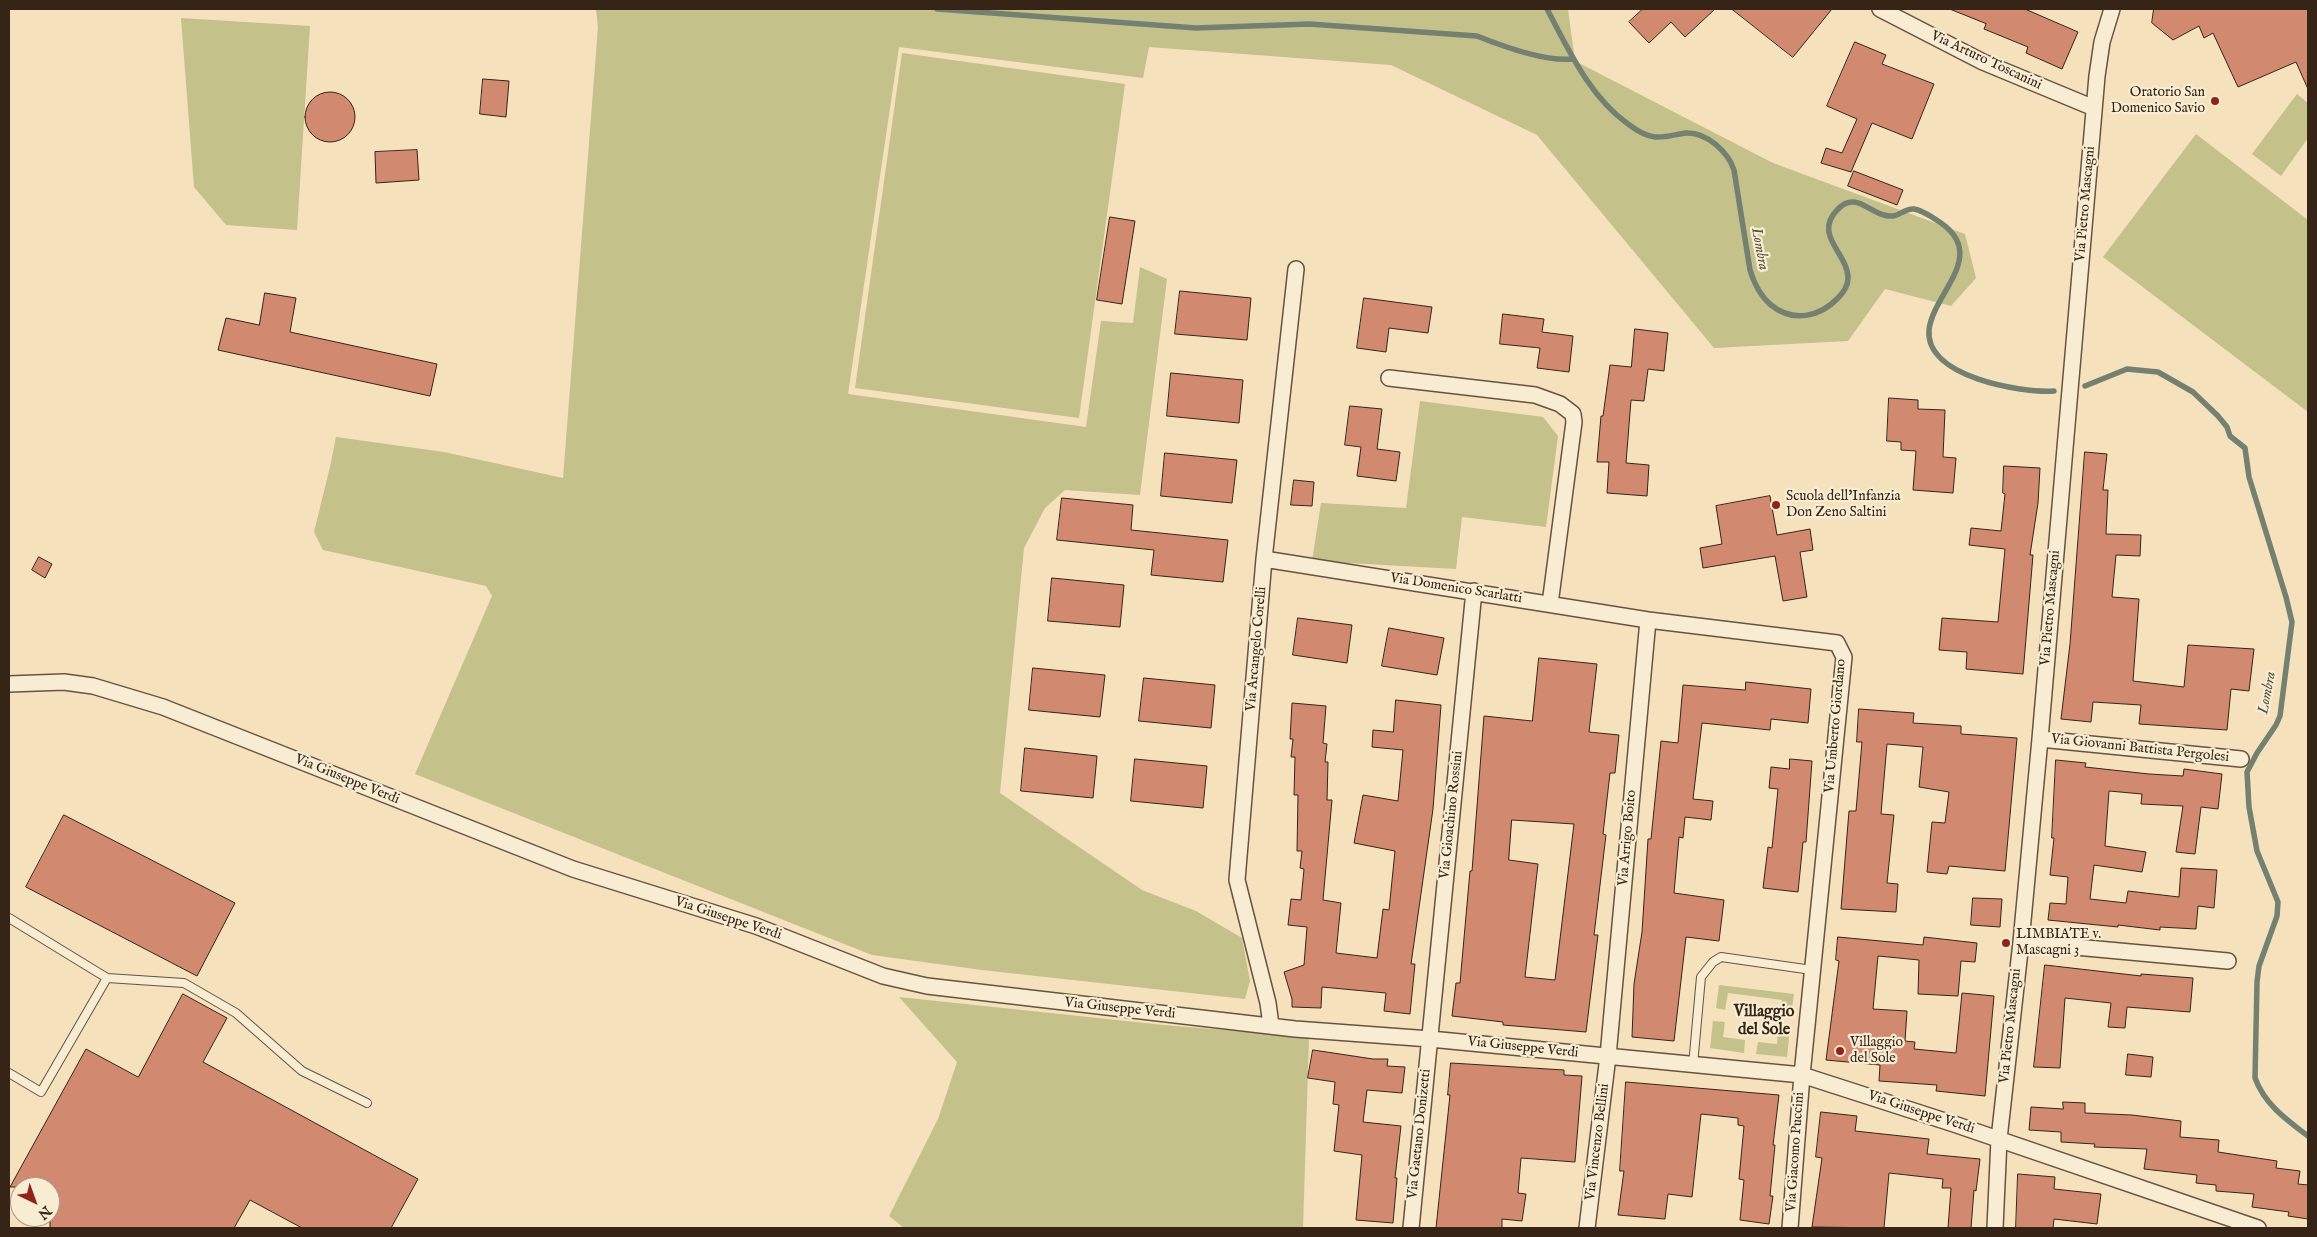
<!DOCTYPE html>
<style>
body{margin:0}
#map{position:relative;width:2317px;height:1237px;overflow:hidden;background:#f5e1bc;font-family:"IM FELL English",serif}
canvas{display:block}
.frame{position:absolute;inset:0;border:10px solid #362517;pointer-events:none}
.north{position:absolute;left:10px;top:1177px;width:50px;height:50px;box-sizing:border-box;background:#f8ecd3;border:1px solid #aa9c88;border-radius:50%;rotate:138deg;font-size:14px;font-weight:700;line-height:20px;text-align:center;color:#362517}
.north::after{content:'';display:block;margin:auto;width:18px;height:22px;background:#8f2418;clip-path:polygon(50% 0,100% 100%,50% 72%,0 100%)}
</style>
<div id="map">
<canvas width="2317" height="1237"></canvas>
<div class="frame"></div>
<div class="north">N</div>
</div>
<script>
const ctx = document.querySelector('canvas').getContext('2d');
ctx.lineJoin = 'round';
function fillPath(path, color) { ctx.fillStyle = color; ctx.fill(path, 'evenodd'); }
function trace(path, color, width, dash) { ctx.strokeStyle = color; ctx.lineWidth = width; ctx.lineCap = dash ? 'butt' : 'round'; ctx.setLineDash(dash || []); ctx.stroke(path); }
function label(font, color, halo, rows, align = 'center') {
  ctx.font = font + ' "IM FELL English",serif'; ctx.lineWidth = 4.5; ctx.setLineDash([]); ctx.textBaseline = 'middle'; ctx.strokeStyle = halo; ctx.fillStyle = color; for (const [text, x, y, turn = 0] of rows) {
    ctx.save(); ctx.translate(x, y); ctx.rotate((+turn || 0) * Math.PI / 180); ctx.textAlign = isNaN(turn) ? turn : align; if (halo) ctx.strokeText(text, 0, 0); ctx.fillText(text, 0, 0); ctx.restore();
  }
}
fillPath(new Path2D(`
 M596 9H1568L1575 61 1773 163 1965 234 1976 278 1951 306 1885 289 1848 341 1714 348 1537 135 1391 65 1149 47 1143 78 899 47 848 394 1086 427 1101 321 1133 323 1140 267 1167 279 1140 495 1065 490 1045 508 1024 548 1000 793 1142 890 1196 911 1242 938 1250 981 1245 999 982 970 872 955 415 774 492 596 486 586 323 550 314 532 330 467 336 437 444 452 563 478 598 27Z
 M181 18 310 26 297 230 226 225 194 187Z
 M902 53 1125 84 1079 418 855 388Z
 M2297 94 2308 103V138L2281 176 2252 154Z
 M2196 134 2308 220V412L2103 257Z
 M1420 401 1543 417 1558 436 1546 527 1462 517 1456 569 1312 561 1321 503 1406 508Z
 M1719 985 1794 994 1791 1016 1780 1014 1782 1000 1728 993 1725 1010 1716 1008Z
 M899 997 1164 1025 1309 1037 1303 1228H904L889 1216 938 1119 957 1062Z
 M1713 1021 1725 1022 1723 1037 1745 1040 1744 1053 1710 1048Z
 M1778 1028H1790L1787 1057 1756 1054 1758 1042 1777 1044Z`), '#c4c18b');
trace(new Path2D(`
 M937 9 1196 28 1309 24 1477 36C1502 46 1545 62 1572 59
 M1547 9C1569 50 1589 96 1628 124 1636 130 1645 136 1655 137 1666 138 1676 134 1686 133 1707 132 1728 152 1734 170L1750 270C1754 283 1760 296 1771 305 1793 323 1820 317 1838 298 1843 293 1848 285 1848 278 1848 253 1812 235 1838 209 1857 189 1872 218 1893 216 1900 215 1906 208 1914 209 1923 210 1933 218 1941 223 1988 256 1933 293 1929 330 1925 377 2021 393 2054 391
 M2085 386 2127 369 2158 372 2193 392 2218 416 2227 427 2230 436 2245 448 2249 477 2286 597 2292 622 2280 716 2276 725 2257 753 2247 772 2249 807 2257 851 2278 902 2277 916 2259 966 2257 982 2255 1078C2265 1105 2287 1120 2308 1136`), '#748171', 5.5);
const building = new Path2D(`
 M1643 9H1715L1685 37 1671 22 1649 43 1629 22Z
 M1732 9H1832L1793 57Z
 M1950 9H2025L2078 32 2062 69 2026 53 2028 47 1984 29 1986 24Z
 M2154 9H2308V89L2296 62 2238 87 2213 33 2204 38 2199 26 2173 40 2152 23Z
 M1855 42 1886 55 1882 64 1934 84 1912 139 1872 123 1851 172 1821 163 1826 148 1842 153 1857 119 1827 106Z
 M483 79 509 81 506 117 480 114Z
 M305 117a25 25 0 1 1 50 0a25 25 0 1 1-50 0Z
 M417 150 419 180 376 183 375 152Z
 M1854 171 1903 190 1897 205 1848 186Z
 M1110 217 1135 221 1122 304 1097 300Z
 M1180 291 1251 298 1247 340 1175 334Z
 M265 293 296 298 290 332 437 364 430 396 218 350 226 318 259 325Z
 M1364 298 1432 307 1428 333 1389 328 1386 352 1357 348Z
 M1503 314 1544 319 1542 332 1573 336 1569 372 1537 368 1540 348 1500 344Z
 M1635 329 1668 333 1664 371 1648 369 1644 401 1631 400 1626 463 1649 465 1647 496 1607 493 1609 462H1597L1601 416H1603L1610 365 1631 367Z
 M1171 373 1243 380 1239 423 1167 416Z
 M1889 398 1918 400V409L1945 410 1943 457 1956 458 1953 493 1913 490 1916 451 1901 450V442L1887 441Z
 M1350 406 1382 409 1377 449 1400 452 1396 481 1357 476 1361 447 1345 445Z
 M2085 452 2107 454 2103 490H2108L2106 534 2141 535 2140 556 2116 555 2112 597 2139 599 2133 681 2184 687 2188 645 2254 649 2249 691 2231 689 2227 730 2139 724 2141 705 2093 702 2091 722 2061 719 2070 644Z
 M1165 453 1237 460 1232 503 1161 496Z
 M2004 466 2040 468 2038 503 2030 555H2033L2023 674 1966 669 1967 652 1939 650 1942 618 1998 622 2005 549 1969 545 1971 528 2001 531 2005 494 2003 493Z
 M1294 480 1314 482 1312 506 1291 505Z
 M1770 496 1777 535 1810 529 1813 550 1800 552 1807 597 1783 601 1775 556 1703 568 1700 548 1722 544 1716 506Z
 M1062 498 1133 505 1131 530 1228 540 1223 582 1151 575 1154 550 1057 540Z
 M39 557 52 564 45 578 32 570Z
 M1052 578 1124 585 1120 627 1048 621Z
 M1298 618 1352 625 1347 663 1293 655Z
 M1389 628 1444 638 1437 675 1382 666Z
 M1539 658 1597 664 1589 732 1619 735 1615 773H1610L1603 834 1606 835 1594 935H1598L1586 1032 1503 1025V1022L1452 1016 1456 983H1460L1470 871H1472L1484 716 1532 721ZM1512 820 1574 824 1555 980 1525 977 1538 864 1509 860Z
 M1033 668 1105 675 1100 717 1029 710Z
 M1144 678 1215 685 1211 728 1139 721Z
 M1746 682 1811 689 1808 723 1771 719 1770 730 1702 723 1693 799 1713 801 1711 820 1685 817 1683 838 1679 837 1674 893 1724 900 1719 941 1686 937 1674 1041 1632 1037 1634 984 1642 932 1648 839H1651L1661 741 1678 743 1683 685 1745 690Z
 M1396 700 1441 705 1433 809 1411 964H1415L1410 1014 1384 1011 1386 993 1322 987 1321 1008 1292 1007V999L1284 972 1304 965 1307 927 1288 925 1291 899 1301 900 1304 869 1300 868 1302 851H1297L1298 795H1294L1295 757H1291L1293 739H1290L1292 703 1326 706 1323 743 1327 744 1325 762H1328L1327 800H1332L1323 900 1341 903 1336 953 1377 958 1383 909 1389 910 1395 851 1354 843 1363 795 1398 801 1403 750 1372 747 1373 730 1393 732Z
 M1859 709 1914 713 1913 723 1961 726V734L2017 738 2005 871 1949 866 1947 874 1927 872 1932 822 1945 823 1949 792 1919 787 1923 747 1887 744 1881 814 1894 815 1887 883 1898 884 1896 912 1841 909 1849 811H1856L1862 742H1857Z
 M1025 748 1097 756 1093 798 1021 791Z
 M1135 759 1207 766 1203 808 1131 801Z
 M1790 759 1812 761 1806 842H1803L1798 892 1763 888 1768 847 1772 848 1778 789 1769 788 1771 767 1789 769Z
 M2056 760 2086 763 2085 767 2149 774 2183 776 2184 769 2222 774 2218 809 2201 807 2195 854 2176 852 2183 806 2141 804 2142 794 2109 791 2105 846 2146 852 2142 872 2094 865 2090 899 2126 903 2128 891 2179 897 2181 868 2217 870 2214 908 2198 906 2196 929 2160 927V930L2118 925V927L2048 920 2050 903 2066 904 2068 877 2050 875 2054 838H2052Z
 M64 815 235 903 197 976 26 887Z
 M1973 898 2002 899 2000 927 1971 925Z
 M1838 937 1923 945 1924 937 1977 943 1975 962 1961 961 1958 996 1918 994 1919 960 1878 956 1873 1009 1907 1011 1905 1041 1915 1042 1914 1049 1956 1053 1962 993 1994 996 1985 1096 1936 1091 1937 1085 1879 1081 1880 1065 1826 1060 1839 961 1836 960Z
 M2045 965 2141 976V974L2193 978 2190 1012 2127 1007 2125 1028 2108 1027 2111 1003 2065 998 2060 1068 2034 1067Z
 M183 994 227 1018 203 1062 418 1179 391 1228H302L250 1200 234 1228H50V1187H10L86 1049 138 1077Z
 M1313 1050 1373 1059H1388L1387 1066 1405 1067 1402 1093 1367 1090 1363 1122 1401 1126 1395 1178H1397L1393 1223 1356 1220 1362 1155 1334 1151 1339 1105 1333 1104 1335 1082 1308 1078Z
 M2128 1054 2153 1057 2151 1077 2126 1075Z
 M1451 1063 1564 1070V1075L1582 1076 1575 1162 1521 1158 1518 1193 1526 1194 1522 1221 1502 1219V1228H1436L1450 1095H1448Z
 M1626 1082 1779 1095 1773 1145H1775L1770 1196H1773L1769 1224 1740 1220 1744 1180 1739 1179 1744 1126 1738 1125V1118L1701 1114 1692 1197 1668 1194 1665 1219 1618 1215 1624 1171H1620Z
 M2063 1102 2085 1103V1113L2132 1115 2181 1121 2180 1137 2219 1140 2218 1152 2277 1161 2276 1168 2300 1171 2298 1184 2308 1185V1219L2288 1216 2289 1212 2252 1207 2254 1194 2216 1191V1185L2196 1183 2197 1175 2144 1169 2147 1149 2094 1147 2095 1144 2061 1142V1132L2029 1130 2031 1107 2063 1109Z
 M1821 1112 1857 1116 1855 1131 1929 1139 1927 1154 1980 1159 1976 1191 1974 1190 1971 1228H1948L1951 1188H1942L1943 1179 1889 1173 1884 1228 1812 1227 1822 1158 1816 1157Z
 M2018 1174 2055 1177 2054 1189 2101 1194 2097 1224 2054 1219 2053 1228H2016Z`);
fillPath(building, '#d18970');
trace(building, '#362517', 1);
const lane = new Path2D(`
 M9 918 107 978 41 1092 9 1073
 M107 978 184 983 236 1013 302 1071 367 1103
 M1693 1065 1701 977 1713 962 1721 957 1812 970`);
const street = new Path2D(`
 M1880 9 1983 62 2094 108
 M1389 378 1535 395 1560 404 1573 414 1574 422 1550 604
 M1264 559 1648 620 1837 643 1844 657 1802 1075 1790 1228
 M9 684 64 682 93 686 163 707 573 869 756 926 883 976 927 986 1295 1029 1430 1039 1802 1075 1954 1124 2258 1228
 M2040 739 2241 759
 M2021 942 2228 961
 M1271 1025 1268 1003 1237 880 1264 559 1296 269
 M1411 1228 1474 591
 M1587 1228 1608 1056 1648 620
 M1995 1228 1999 1139 2021 942 2040 739 2097 76 2102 42 2112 9`);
trace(lane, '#665440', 10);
trace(street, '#665440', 18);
trace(lane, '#f8ecd3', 8);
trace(street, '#f8ecd3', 15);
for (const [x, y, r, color] of [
 [2215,101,5,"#8f2418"],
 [1776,505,5,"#8f2418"],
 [2006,943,5,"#8f2418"],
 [1840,1051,5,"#8f2418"]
]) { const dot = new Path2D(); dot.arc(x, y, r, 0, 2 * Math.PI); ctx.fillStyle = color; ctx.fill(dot); trace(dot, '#f8ecd3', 2); }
label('14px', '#362517', '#f8ecd3', [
 ["Via Arturo Toscanini",1986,61,25],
 ["Via Pietro Mascagni",2086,204,-85],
 ["Via Domenico Scarlatti",1456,589,9],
 ["Via Pietro Mascagni",2051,608,-85],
 ["Via Arcangelo Corelli",1257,649,-85],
 ["Via Umberto Giordano",1836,726,-85],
 ["Via Giovanni Battista Pergolesi",2140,749,6],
 ["Via Giuseppe Verdi",347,780,22],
 ["Via Gioachino Rossini",1452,815,-84],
 ["Via Arrigo Boito",1628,838,-85],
 ["Via Giuseppe Verdi",728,919,18],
 ["Via Giuseppe Verdi",1120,1009,6],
 ["Via Pietro Mascagni",2011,1026,-84],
 ["Via Giuseppe Verdi",1523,1048,6],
 ["Via Giuseppe Verdi",1921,1113,18],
 ["Via Gaetano Donizetti",1420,1134,-84],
 ["Via Vincenzo Bellini",1598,1142,-83],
 ["Via Giacomo Puccini",1796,1152,-86]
]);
label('14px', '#362517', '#f8ecd3', [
 ["Oratorio San",2205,93,"right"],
 ["Domenico Savio",2205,109,"right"],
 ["Scuola dell'Infanzia",1786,497],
 ["Don Zeno Saltini",1786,513],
 ["LIMBIATE v.",2016,935],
 ["Mascagni 3",2016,951],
 ["Villaggio",1850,1043],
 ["del Sole",1850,1059]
], 'left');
label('italic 15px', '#555344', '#f8ecd3', [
 ["Lombra",1759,249,79],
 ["Lombra",2268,693,-79]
]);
label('bold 16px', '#362517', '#f8ecd3', [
 ["Villaggio",1764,1013],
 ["del Sole",1764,1031]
]);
</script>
